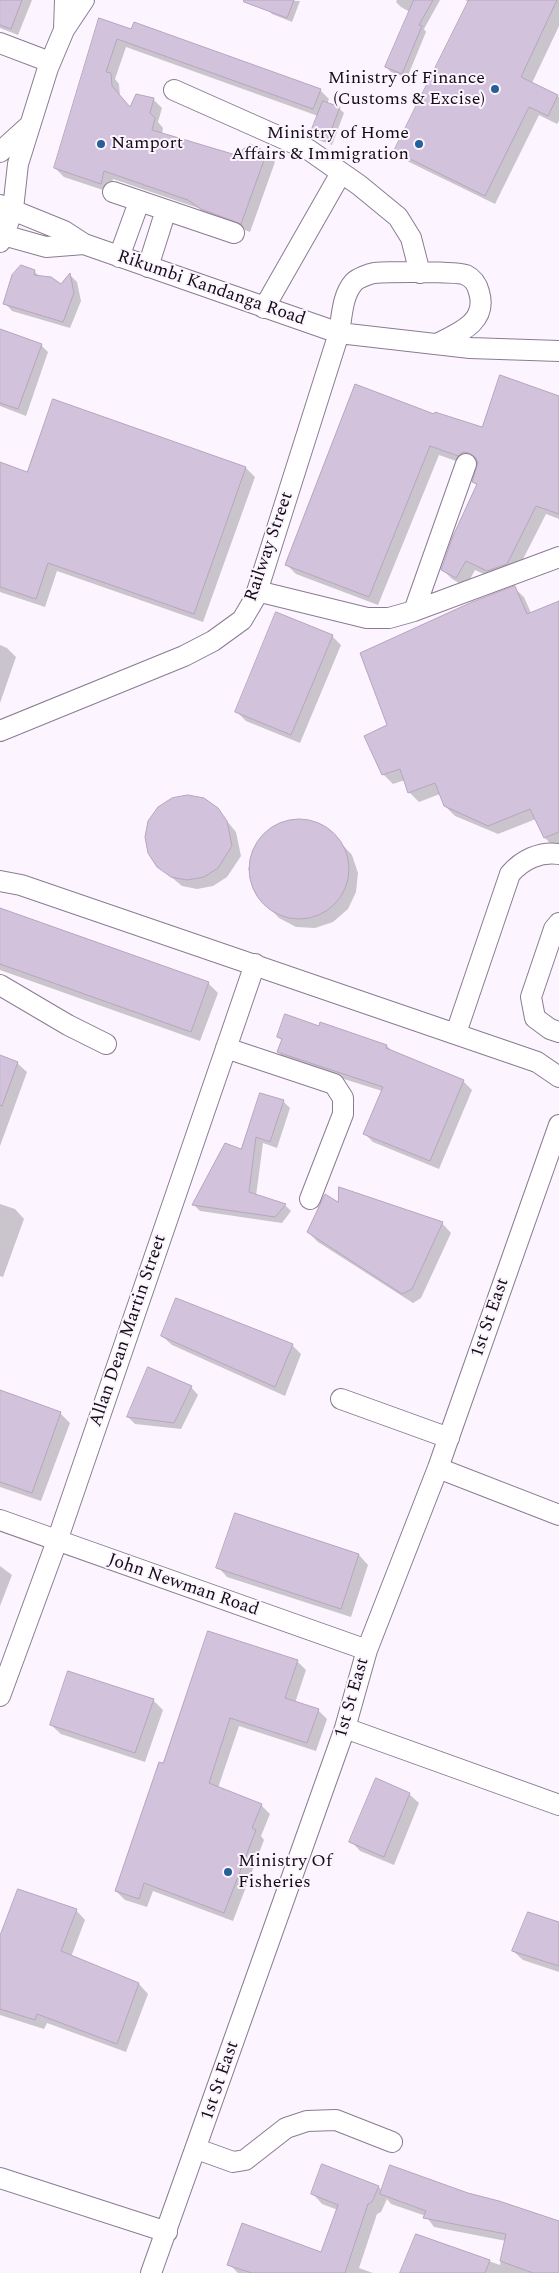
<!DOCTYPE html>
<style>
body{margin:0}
canvas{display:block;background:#fcf5ff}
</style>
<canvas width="559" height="2273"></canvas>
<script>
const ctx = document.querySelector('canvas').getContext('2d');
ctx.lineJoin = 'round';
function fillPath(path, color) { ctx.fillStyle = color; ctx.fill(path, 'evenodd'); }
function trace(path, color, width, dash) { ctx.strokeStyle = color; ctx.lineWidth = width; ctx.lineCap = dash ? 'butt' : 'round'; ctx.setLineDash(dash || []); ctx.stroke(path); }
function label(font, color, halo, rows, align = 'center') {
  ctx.font = font + ' Spectral,serif'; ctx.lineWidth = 4; ctx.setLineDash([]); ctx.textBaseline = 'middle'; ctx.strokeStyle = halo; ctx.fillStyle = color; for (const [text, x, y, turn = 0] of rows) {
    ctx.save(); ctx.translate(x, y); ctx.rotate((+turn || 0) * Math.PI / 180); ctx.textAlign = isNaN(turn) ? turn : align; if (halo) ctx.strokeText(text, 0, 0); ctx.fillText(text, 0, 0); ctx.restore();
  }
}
fillPath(new Path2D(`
 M0 0H32L18 35 0 28Z
 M271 0 300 1 292 22 272 14 268 10Z
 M397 0H440L424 29 426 32 407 78 391 72 386 67 410 12 401 7 396 2Z
 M465 0H559V26L532 83 559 97V121L557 124 539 115 495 204 405 160 395 151 469 2Z
 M100 20 320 90 329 99 327 104 339 108 344 113 332 145 316 139 311 134 318 116 126 47 115 79 119 84 120 96 130 109 153 99 162 108 158 122 163 128 162 134 237 156 266 153 275 162 250 232 212 218 198 208 113 179 109 192 64 177 55 168Z
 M34 271 40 277 61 286 70 275 77 282 81 301 70 328 12 311 5 303Z
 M0 331 41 345 48 352 26 416 0 406Z
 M559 397V519L546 514 516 573 497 580 475 570 466 587 452 579 443 570 477 486 474 482 479 468 477 462 474 461 467 465 439 455 378 605 296 574 287 565 435 416 483 428Z
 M54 401 246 468 255 477 203 622 57 571 45 607 0 592V464L28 473Z
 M514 588 524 597 531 613 559 603V845L554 847 545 838 536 819 498 834 455 816 445 806 440 794 419 802 409 792 405 780 393 784 383 774 388 726Z
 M332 636 341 645 300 743 246 721 236 711Z
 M0 645 7 648 16 657 0 703Z
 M217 809 236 832 241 856 227 877 213 886 197 889 182 886 158 866Z
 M293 821 312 822 329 830 352 855 358 873 356 892 348 909 333 922 315 928 296 927 279 918 256 894 250 876 251 856 260 839 274 827Z
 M0 909 208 983 218 993 200 1041 0 970Z
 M321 1024 387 1046 393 1052 464 1082 472 1090 439 1169 373 1142 364 1133 382 1091 287 1061 278 1052 282 1041 278 1036 320 1027Z
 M0 1057 17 1063 27 1072 0 1146Z
 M283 1101 290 1108 277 1148 263 1143 256 1196 285 1205 291 1211 282 1223 200 1211 193 1204Z
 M0 1204 15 1209 24 1219 3 1277 0 1276Z
 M339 1204 442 1223 451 1233 421 1298 413 1303 318 1242 308 1232Z
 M162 1336 292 1345 301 1354 285 1396 172 1345Z
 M191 1387 198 1395 181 1429 135 1424 128 1417Z
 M0 1391 61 1414 70 1423 41 1501 0 1487Z
 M235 1515 359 1555 368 1565 351 1617 227 1577 218 1567Z
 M0 1566 12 1575 0 1606Z
 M297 1661 306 1670 295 1703 318 1710 327 1719 316 1751 239 1726 218 1788 261 1805 270 1814 261 1836 264 1840 233 1921 153 1891 147 1907 125 1900 116 1891 164 1765Z
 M153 1700 163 1710 145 1762 61 1734 51 1725Z
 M409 1794 419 1803 394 1865 360 1851 351 1841Z
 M76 1910 85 1920 71 1957 139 1984 148 1994 126 2052 47 2023 44 2029 0 2015V1939Z
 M559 1924V1972L523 1960 513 1951Z
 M323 2166 379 2187 382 2191 468 2195 559 2222V2273H401L417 2236 500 2265 506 2241 434 2227 426 2216 391 2204 387 2199 381 2212 377 2214 359 2268 373 2273H238L229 2264 322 2253 338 2210 322 2204 313 2194Z`), '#0003');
const building = new Path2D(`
 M0 0H22L11 29 0 25Z
 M244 0H294L287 18 244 2Z
 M414 0H433L419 25 422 26 402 74 385 67Z
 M469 0H557L521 77 558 95 548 116 529 107 485 196 394 151Z
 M99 18 131 29 134 22 321 89 313 109 117 39 106 72 111 73 112 86 130 107 136 94 154 98 150 113 155 118 152 130 236 155 250 144 267 152 241 224 201 209 188 200 104 171 101 184 54 168Z
 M323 101 340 107 327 141 310 134Z
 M21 265 35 270 34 275 51 277 61 284 70 273 74 293 63 322 3 304 12 275Z
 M0 329 42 344 18 409 0 403Z
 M500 375 559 396V514L536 506 507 564 487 571 466 561 456 578 441 570 453 536 477 484 472 482 478 462 475 457 469 453 463 452 458 456 430 446 369 597 285 565 355 384 434 414 435 412 482 427Z
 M53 399 246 467 194 614 48 563 36 599 0 587V462L27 472Z
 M515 586 527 614 559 601V832L544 838 530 809 488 826 444 806 435 783 408 793 400 769 382 775 364 736 387 725 360 653 470 603Z
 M276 612 333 635 291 735 235 712Z
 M188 795 204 798 218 808 227 821 232 846 218 868 204 877 187 880 171 877 157 867 148 853 145 837 148 821 158 807 172 798Z
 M249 869a50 50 0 1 1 100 0a50 50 0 1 1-100 0Z
 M0 908 209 982 191 1032 0 964Z
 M285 1014 319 1026 320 1022 387 1045 386 1048 464 1080 430 1161 363 1134 383 1087 277 1052 282 1039 277 1037Z
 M0 1055 18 1062 2 1106 0 1105Z
 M260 1093 284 1100 270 1142 256 1137 249 1192 286 1204 275 1217 192 1205 225 1143 241 1149Z
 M339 1187 443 1222 412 1289 402 1294 307 1232 325 1194 338 1202Z
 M176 1298 293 1344 275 1387 161 1336Z
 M148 1367 192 1386 174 1423 127 1417Z
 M0 1390 61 1412 32 1493 0 1482Z
 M235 1513 359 1554 341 1609 216 1568Z
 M208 1631 298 1660 285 1698 319 1709 307 1743 230 1718 209 1783 262 1804 252 1828 256 1830 224 1913 144 1883 139 1899 115 1891 159 1762 163 1763Z
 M68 1671 154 1699 135 1753 50 1725Z
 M376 1778 410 1793 384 1857 349 1842Z
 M18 1889 77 1909 61 1951 139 1983 117 2044 37 2014 35 2020 0 2009V1936Z
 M528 1912 559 1922V1966L512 1951Z
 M322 2164 379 2186 372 2202 368 2204 345 2273H252L227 2265 242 2223 321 2252 338 2205 311 2194Z
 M390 2165 468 2193 499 2201 559 2221V2273H533L500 2261 506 2234 423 2218 426 2211 380 2194Z
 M416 2234 490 2260 485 2273H400Z`);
fillPath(building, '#d3c2db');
trace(building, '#b6a5be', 1);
const minor = new Path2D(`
 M64 30 65 0
 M0 43 50 62
 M174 90 309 150 359 185 398 217 411 238 420 273
 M0 152 30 125
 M113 192 234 233
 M0 205 64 231 84 244 339 333 470 348 559 351
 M0 234 46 247 84 244
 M0 242 4 235 13 209 18 164 48 68 64 30 84 0
 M119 257 139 202
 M148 267 166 210
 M264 308 341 173
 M257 591 367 618H389L414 611 559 557
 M414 611 466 464
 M0 731 184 656 213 641 242 620 255 598 339 333C342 317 342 295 354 282 358 278 369 274 374 273 387 272 457 271 466 275 474 279 477 284 479 292 488 322 459 333 437 344
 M0 881 21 885 537 1062 559 1077
 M559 923 554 929 531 997 535 1018 550 1029 559 1032
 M0 985 68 1025 106 1044
 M456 1033 510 874C522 860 540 851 559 854
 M226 1048 334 1084 343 1098V1114L310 1199
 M341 1399 449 1438
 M438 1468 559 1515
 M0 1520 367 1650
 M0 1696 57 1541 255 964
 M345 1728 559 1805
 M197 2149 233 2162 245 2160 286 2128 307 2121 336 2120 392 2142
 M0 2178 167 2232
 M151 2273 345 1728 367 1650 438 1468 559 1125`);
trace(minor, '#8b7b92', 22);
trace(minor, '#fff', 20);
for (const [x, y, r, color] of [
 [495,89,5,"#275f97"],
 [101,144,5,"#275f97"],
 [419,144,5,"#275f97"],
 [228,1872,5,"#275f97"]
]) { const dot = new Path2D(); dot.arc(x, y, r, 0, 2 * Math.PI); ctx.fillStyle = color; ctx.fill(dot); trace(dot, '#fcf5ff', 2); }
label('18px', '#130d16', '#fcf5ff', [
 ["Ministry of Finance",485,79],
 ["(Customs & Excise)",485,100],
 ["Ministry of Home",409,134],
 ["Affairs & Immigration",409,155],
 ["Namport",111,144,"left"],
 ["Ministry Of",238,1862,"left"],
 ["Fisheries",238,1883,"left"]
], 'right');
label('18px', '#130d16', '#fcf5ff', [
 ["Rikumbi Kandanga Road",211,289,19],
 ["Railway Street",270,547,-71],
 ["1st St East",491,1318,-71],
 ["Allan Dean Martin Street",129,1331,-71],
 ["John Newman Road",183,1586,19],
 ["1st St East",353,1698,-74],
 ["1st St East",221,2081,-71]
]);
</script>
